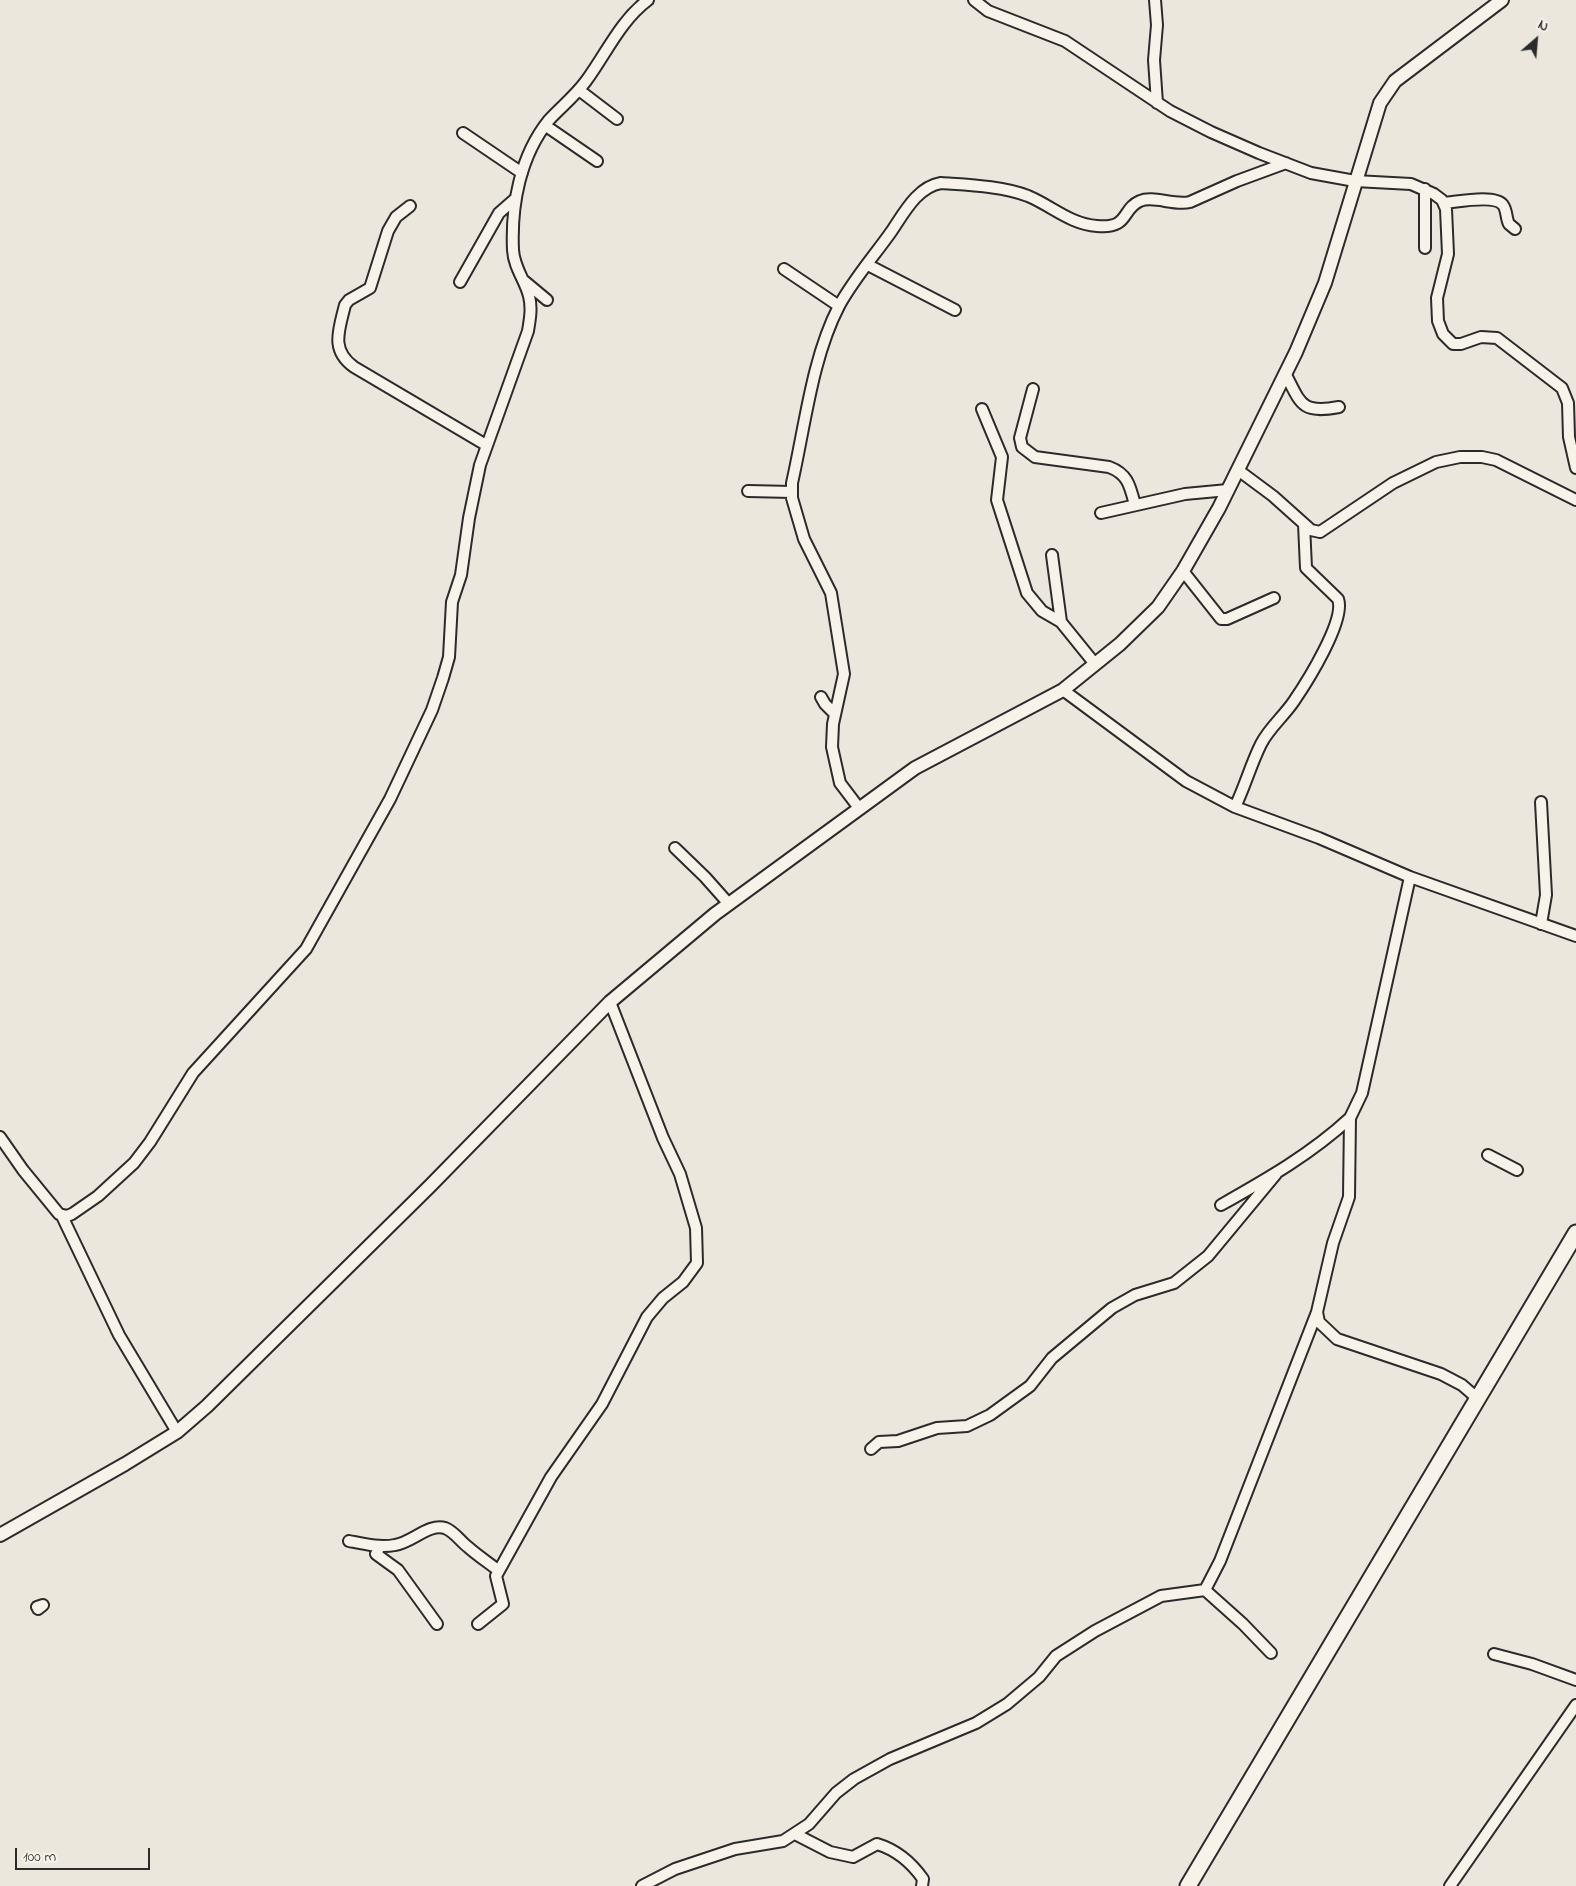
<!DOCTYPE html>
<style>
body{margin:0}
#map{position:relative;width:1576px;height:1886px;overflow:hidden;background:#ebe7dd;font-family:"Indie Flower",sans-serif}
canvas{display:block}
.north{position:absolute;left:1511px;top:15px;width:50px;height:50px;-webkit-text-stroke:4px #f7f3e8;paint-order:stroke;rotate:27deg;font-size:14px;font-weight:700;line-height:20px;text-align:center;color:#2b2b2b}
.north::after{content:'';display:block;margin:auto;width:18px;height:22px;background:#2b2b2b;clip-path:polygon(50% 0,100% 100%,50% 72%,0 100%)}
.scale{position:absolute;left:15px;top:1848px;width:135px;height:22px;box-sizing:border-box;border:2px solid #2b2b2b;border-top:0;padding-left:6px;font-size:15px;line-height:18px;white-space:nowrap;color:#2b2b2b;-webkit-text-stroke:4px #f7f3e8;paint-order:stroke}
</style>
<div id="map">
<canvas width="1576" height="1886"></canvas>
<div class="north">N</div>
<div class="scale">100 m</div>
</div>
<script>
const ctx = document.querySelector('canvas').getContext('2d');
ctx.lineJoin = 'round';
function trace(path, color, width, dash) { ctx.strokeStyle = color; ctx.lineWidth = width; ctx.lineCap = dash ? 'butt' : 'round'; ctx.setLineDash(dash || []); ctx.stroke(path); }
const minor = new Path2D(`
 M974 0 988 11 1065 41 1170 111 1211 132 1259 153 1311 173 1355 181 1411 184 1434 194 1442 200 1446 209 1448 254 1437 298 1438 321 1443 334 1453 344H1461L1481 337 1497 338 1562 388 1568 403 1569 437 1576 468
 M1155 0 1157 25 1154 60 1157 103
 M579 90 617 119
 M546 126 597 161
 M463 133 522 173
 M1425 189V248
 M1444 203C1457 202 1495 194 1503 205 1507 210 1506 219 1509 224L1515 229
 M410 206 396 217 388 231 370 288 349 300 345 305C339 330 330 350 354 367L486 445
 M868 265 955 310
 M784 269 839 306
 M523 280 547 300
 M460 282 499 213 515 199
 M1285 373C1301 404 1301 414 1339 407
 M1033 389 1020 438 1022 447 1035 457 1109 467C1128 474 1130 486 1135 505
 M982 409 1002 457 997 500 1027 593 1042 611 1061 622 1095 664
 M1238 470 1273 496 1311 530 1320 532 1393 483 1436 462 1460 457H1482L1496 460 1576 500
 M748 491 792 492
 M1101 513 1185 494 1228 490
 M1052 555 1061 622
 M1183 571 1221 619H1227L1274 598
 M1063 690 1186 781 1235 807 1319 838 1410 877 1576 936
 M821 697 825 704 835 714
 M1541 802 1546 895 1541 924
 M1235 807C1245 786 1251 764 1261 744 1269 728 1284 716 1294 701 1307 682 1346 620 1338 599L1306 568 1304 524
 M859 808 840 783 832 747 833 724 844 674 831 593 804 539 792 498V483C805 426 812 358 839 306 853 280 874 256 891 232 904 213 917 187 941 183 968 185 1002 186 1028 196 1052 206 1070 224 1097 226 1130 229 1121 209 1140 201 1153 195 1174 206 1190 202L1237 181 1286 163
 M675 848 705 877 729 904
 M1410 877 1362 1093 1350 1118 1349 1197 1333 1243 1317 1312 1319 1322 1337 1339 1441 1374 1462 1385 1477 1398
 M0 1137 23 1170 59 1214 67 1216 72 1214 98 1196 134 1163 150 1142 193 1073 306 949 390 799 432 710 443 678 449 657 452 602 461 575 469 518 480 465 528 331C530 319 532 308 529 296 525 280 514 268 513 250 511 205 520 156 549 120 561 107 575 96 586 81 606 54 620 21 648 0
 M1488 1155 1517 1170
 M1221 1205C1267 1179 1311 1154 1350 1118
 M62 1216 119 1335 177 1432
 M871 1449 879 1442 898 1441 937 1428 967 1426 990 1415 1030 1386 1052 1358 1112 1308 1135 1295 1174 1283 1208 1256 1276 1174
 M349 1541C364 1544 380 1548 395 1545 411 1543 429 1523 445 1528 455 1532 460 1541 468 1547 478 1556 489 1563 499 1571
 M380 1546 376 1554 398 1570 437 1624
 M1205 1590 1243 1624 1271 1653
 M37 1607 43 1605 38 1609
 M478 1624 503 1604 496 1576 551 1477 602 1404 647 1317 663 1298 683 1282 697 1263 696 1228 680 1174 663 1138 610 1002
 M1494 1654 1532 1664 1576 1680
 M795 1834 830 1852 853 1857 877 1844C897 1850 911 1862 923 1879L922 1886
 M642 1886 675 1869 735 1849 783 1841 809 1824 836 1793 854 1779 890 1759 976 1723 1007 1704 1039 1677 1056 1656 1095 1631 1161 1596 1205 1590 1220 1561 1317 1312
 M1450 1886 1576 1705`);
const tertiary = new Path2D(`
 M0 1535 125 1464 177 1432 207 1406 430 1186 610 1002 715 914 915 768 1063 690 1120 644 1158 607 1183 571 1219 508 1296 352 1325 283 1380 103 1395 81 1502 0`);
const secondary = new Path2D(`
 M1188 1886 1576 1233`);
trace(minor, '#2b2b2b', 14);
trace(tertiary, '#2b2b2b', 16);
trace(secondary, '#2b2b2b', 19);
trace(minor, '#f7f3e8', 10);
trace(tertiary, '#f7f3e8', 12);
trace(secondary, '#f7f3e8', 15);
</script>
